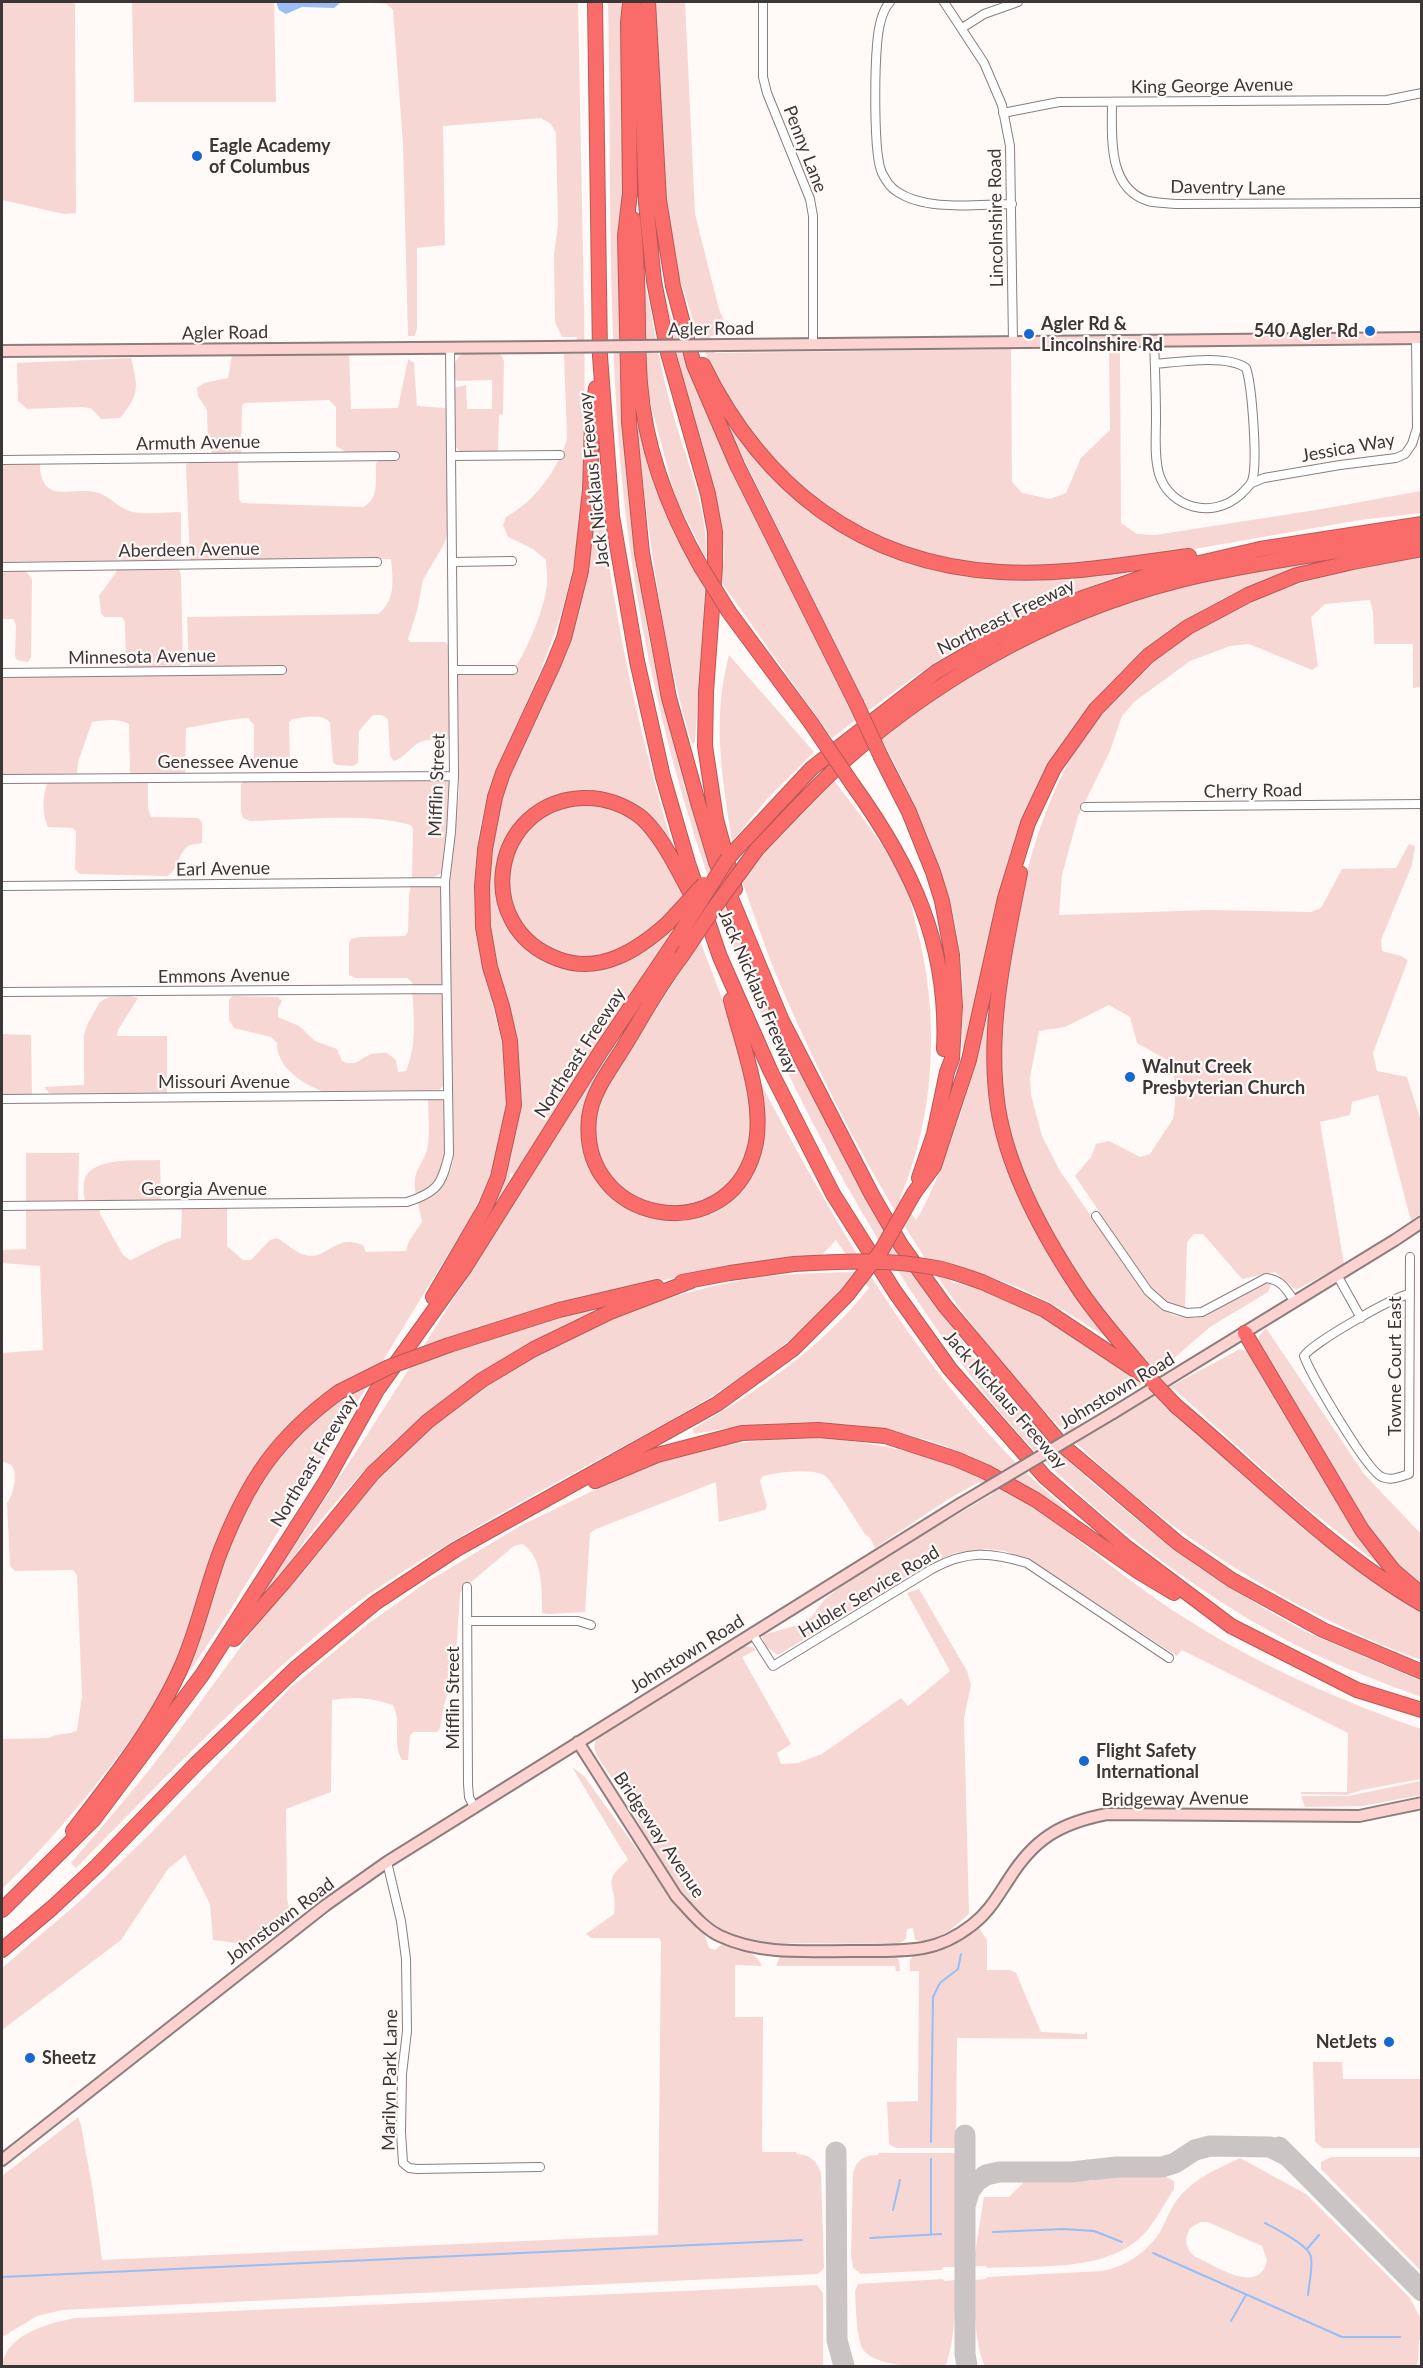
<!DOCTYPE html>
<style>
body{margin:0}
#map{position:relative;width:1423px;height:2368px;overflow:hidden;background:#fff9f8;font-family:Lato,sans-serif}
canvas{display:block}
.frame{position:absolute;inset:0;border:3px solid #3c3736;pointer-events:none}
</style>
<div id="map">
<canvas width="1423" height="2368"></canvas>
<div class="frame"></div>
</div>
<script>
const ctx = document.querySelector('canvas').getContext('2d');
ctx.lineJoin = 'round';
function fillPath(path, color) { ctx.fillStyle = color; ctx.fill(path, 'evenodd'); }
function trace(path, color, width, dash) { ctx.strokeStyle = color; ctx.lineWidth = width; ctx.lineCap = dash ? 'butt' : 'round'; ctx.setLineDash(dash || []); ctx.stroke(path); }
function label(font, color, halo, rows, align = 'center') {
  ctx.font = font + ' Lato,sans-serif'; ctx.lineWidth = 4.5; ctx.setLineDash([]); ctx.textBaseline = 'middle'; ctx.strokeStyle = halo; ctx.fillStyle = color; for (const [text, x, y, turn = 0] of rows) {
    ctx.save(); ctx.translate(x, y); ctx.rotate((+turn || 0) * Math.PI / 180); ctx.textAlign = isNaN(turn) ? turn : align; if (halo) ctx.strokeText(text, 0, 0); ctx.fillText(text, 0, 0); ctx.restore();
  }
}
fillPath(new Path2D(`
 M2 2H75L76 213 64 214 2 200Z
 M132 2H274L276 102H134Z
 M355 2H578C580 103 582 205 584 307 585 363 585 419 582 475 581 504 580 534 574 562 565 607 550 650 531 692 507 747 481 795 476 856 473 887 474 919 479 950 488 998 509 1046 507 1096 505 1139 491 1177 472 1215L229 1612 174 1695 233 1529 284 1444 339 1399 348 1404 363 1374C222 1438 225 1578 159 1697 146 1721 128 1742 112 1764 77 1809 43 1849 2 1889V1739L49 1738C58 1732 69 1736 77 1730L82 1696 77 1575 73 1570 15 1571 10 1566 7 1503C13 1496 19 1473 11 1465 10 1464 3 1462 2 1461V1353L43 1350 40 1266 2 1263V1250L26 1249V1206H100V1214L123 1255 130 1260C148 1253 163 1241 181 1238L182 1206H227V1246L243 1260H251L270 1240 277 1238C286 1243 296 1253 305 1255 327 1261 334 1233 363 1245L366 1252 406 1251 409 1241 422 1222 418 1203C437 1194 448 1183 453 1161L449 901V869L459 794 458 675 511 673C525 656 545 608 547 584 548 576 546 568 546 560L533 549 508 537 503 525 506 517C535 501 557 471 567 439L564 354H578L577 337H562L555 322 554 254 558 225 556 133 551 124 541 118 443 126 445 245 417 248V328L415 336H408L403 144 393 10 387 4Z
 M608 2H621L624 210 619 358 621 413 638 572 650 644 667 719 686 792 793 1056 867 1196 933 1302 978 1363 1042 1435 1090 1481 1142 1524 1201 1569 1265 1609 1306 1632 1421 1681V1697C1380 1682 1339 1666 1300 1647 1214 1604 1123 1537 1054 1470 991 1409 940 1337 893 1263 762 1055 672 821 634 577 605 387 612 193 608 2Z
 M653 2H685L695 214 719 309 730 335 710 336 715 353 1011 349 1012 482 1022 493 1050 499 1066 493 1081 458 1110 430 1109 353H1120L1121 523 1137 534 1155 535 1316 510 1421 491V513L1360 520 1177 552 1109 561 1021 567 989 566 940 559 893 543 863 530 830 510 789 478 762 450 716 380 691 314 673 257 662 198Z
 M642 268C651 311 658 356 669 399 682 452 708 502 706 558L675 496 646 386Z
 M665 296 682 353 713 426 853 715 865 704 729 429 733 427 803 502 927 565 1126 569 1127 573C1066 595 1007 618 951 652 910 678 871 709 832 738L722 583 724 554 716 494 687 400Z
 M349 353 351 409 398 408 408 359 414 363 417 406 446 408 449 528 444 544 423 580 417 611 408 639 410 642H445L450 646 449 739C439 740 427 738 418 743 409 749 404 758 394 761L390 756 388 719 382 715H373L359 731 358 763 353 766 336 765 333 762 330 723C323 712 304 718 292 719L289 723 290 765 288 768H256L254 763V725L248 718C227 719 207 725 186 728L185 773 130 774 129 724C119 718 104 720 92 722L78 762 77 773 2 775V675L189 669 187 617 378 614C396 601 393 579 391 559L190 561 186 465 191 461 238 460 239 499 242 503 363 507C380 499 375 479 376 463L380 460V452H346L336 446V407L329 400 245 403 242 405 241 454H212V447L208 441 207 410 198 396 197 388 204 383 228 378 232 355Z
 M463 353H497L501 355 504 361 503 414 499 415 498 451 461 452 455 446 454 388 466 385 467 409H492V380L458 381 454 378C455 368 453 359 463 353Z
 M131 358C138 388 140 394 120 418L101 419 91 408 80 407 27 409 18 401 17 363Z
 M640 425 660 498 672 527 705 589 695 742 692 744C661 641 649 535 637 429Z
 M2 462 40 463C40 507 73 485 99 493 110 497 117 506 127 510 139 516 166 512 179 512L181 513V556L173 560 2 562Z
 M595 513H602C616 628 640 736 673 847L657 828 577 793 552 799 504 849 511 926 578 968 669 927 672 933 516 1174 511 1173 508 1183 493 1208 491 1207 504 1180 511 1157 520 1105 517 1048 498 972 490 928V860L494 829 504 787 585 577Z
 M1352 552V556C1323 563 1293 570 1265 580 1152 623 1064 712 1021 824 993 896 982 974 965 1049L962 1048C963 1016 964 983 960 951 949 875 916 803 880 736 943 692 1006 647 1079 619 1167 584 1259 570 1352 552Z
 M1421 557V687L1413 688V644H1374L1373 612 1370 600 1325 604 1311 617 1318 666 1312 670 1249 644 1230 646 1190 661 1134 702 1122 716 1110 751 1078 816 1062 875 1059 915 1209 910 1311 912 1321 908 1342 869 1396 868 1409 844 1415 846 1412 865 1381 940 1382 951 1401 956 1408 960 1373 1053 1377 1071 1407 1077 1421 1121V1213L1411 1221 1378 1095 1352 1102 1350 1115 1320 1122 1344 1264 1296 1290 1275 1272 1242 1279 1203 1234H1194L1187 1242 1185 1308 1164 1301 1154 1292 1075 1176 1091 1157 1096 1144 1109 1141 1140 1157 1150 1154 1173 1119 1175 1104 1174 1070 1169 1061 1137 1043 1130 1017 1109 1005 1065 1027 1039 1031 1030 1078 1031 1095 1042 1136 1060 1171 1141 1289 1160 1308 1176 1316 1196 1318 1207 1315 1262 1284H1271L1268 1292 1210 1327 1157 1373C1092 1306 1038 1227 1010 1138 1000 1105 996 1058 999 1024 1002 1002 1006 980 1010 959 1021 885 1039 810 1078 746 1102 707 1135 673 1171 646 1245 591 1333 572 1421 557Z
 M175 567 179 569 181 576 183 662 180 666 175 668H126L125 622 122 617H104L101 613 99 596 119 568Z
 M2 568C16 568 25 566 32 580L31 657 28 662 17 660 15 656 16 626 14 619H2Z
 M729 655 814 752 768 798 732 841C722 778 712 718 729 655Z
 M448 779C457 792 445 855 442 873L432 878H412L413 829 411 825C367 812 296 820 250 821L243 818 241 811V784L245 780Z
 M833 779C859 814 889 849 906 889 911 900 913 913 916 925 940 1013 936 1114 900 1198L916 1220C926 1205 933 1187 940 1170 961 1120 974 1070 987 1018H991L1013 1171 1110 1337 1108 1339C1071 1313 1031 1290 988 1276 973 1271 957 1269 942 1266L952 1282 993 1293 1033 1310 1116 1362 1142 1384 1074 1426 1083 1438 1171 1386 1240 1349 1248 1352 1385 1565 1382 1567 1296 1499 1174 1389 1159 1398 1391 1591 1421 1611V1660C1265 1602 1124 1505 1015 1378 914 1261 835 1114 775 972 763 942 753 911 742 881L764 851Z
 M148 780V808L151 817 198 818 202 822V843C197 844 191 844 187 847 177 855 179 870 167 876L80 874 75 869 76 832 73 828 48 827C42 815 42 791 49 781Z
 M575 803 605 804 637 821 657 845 684 896C670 912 656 931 639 942 631 947 601 959 591 960 586 961 579 958 573 956 524 947 493 895 516 849 523 835 531 822 545 814 553 808 565 806 575 803Z
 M411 884 439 885 442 890 443 1086 439 1090 322 1091C302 1084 276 1066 277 1043L271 1037 234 1028 229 1020V1000L232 996 278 997 282 1001 278 1008V1017L299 1026 315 1041 337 1049 342 1061C356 1067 358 1060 371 1054 375 1053 382 1053 387 1053L396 1060 398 1072 406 1071C418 1043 413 1012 412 982L407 978H355L349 975V943L351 939 360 937 405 936 408 932 409 895Z
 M700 941C720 994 758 1081 752 1138 751 1145 747 1152 744 1159 742 1164 740 1171 737 1176 733 1180 727 1184 723 1188 676 1228 604 1200 596 1137 594 1119 601 1102 608 1085Z
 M130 996 138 998 118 1030 117 1036H167V1093H49L44 1087 84 1085V1035L88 1023 100 1002 108 997Z
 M2 1034 31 1035 32 1094H2Z
 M612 1049 615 1051 585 1125 610 1191 678 1218 745 1182 757 1083 760 1082C831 1216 908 1352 1015 1462 1033 1480 1053 1497 1072 1514L1069 1517C1040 1497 1011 1477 980 1461 890 1416 790 1416 694 1434L693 1429C758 1391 821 1348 869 1288L836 1240 820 1257 690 1275 644 1284 554 1305 442 1340 437 1354 556 1317 588 1311 592 1312C490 1358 404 1420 332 1507 309 1533 290 1563 269 1591L266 1589 367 1435Z
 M428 1097 442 1099 445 1103C445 1139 455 1176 416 1195 410 1170 424 1167 428 1145 430 1130 428 1112 428 1097Z
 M26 1153H79L78 1200 26 1201Z
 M160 1160 161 1200H85C83 1192 82 1178 89 1172 105 1157 139 1161 160 1160Z
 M855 1272C786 1362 686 1413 588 1465 517 1504 445 1543 378 1588 349 1607 323 1630 296 1653 219 1720 148 1795 76 1868L71 1863C106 1822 141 1782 173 1739 232 1661 287 1579 350 1505 361 1492 375 1480 387 1468 489 1366 619 1299 762 1277 793 1273 824 1273 855 1272Z
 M1266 1328 1364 1474 1421 1534V1588C1379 1557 1354 1506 1328 1462 1304 1422 1281 1382 1258 1342L1259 1336Z
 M785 1437C880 1438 962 1458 1041 1513 1091 1548 1136 1588 1188 1620 1260 1666 1341 1701 1421 1729V1779L1361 1790 1347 1795 1301 1794V1792H1347L1348 1733 1182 1650 1177 1656 1035 1563 1005 1551 987 1549 955 1553 931 1562 778 1655 765 1646 762 1635 802 1624 812 1616 825 1599 840 1587 880 1560 994 1493 979 1482 947 1500 875 1548 870 1538 865 1534C857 1523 832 1480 824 1475 810 1468 778 1472 763 1476L760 1481 767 1506 765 1510 719 1522 716 1482 596 1529 590 1533 585 1612 548 1614 542 1613C542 1592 543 1555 522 1544L514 1546 463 1589 460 1593 455 1670 444 1705 440 1728 437 1732H413L410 1736 408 1760H402C392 1744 402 1722 393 1705 372 1698 354 1696 332 1700L331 1792 286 1809 287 1899 292 1920 248 1956 236 1943 213 1940 210 1904 185 1855 168 1869 121 1940 2 2030V1968L80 1901 149 1835 290 1688 369 1623 427 1582 520 1526 644 1466 718 1446Z
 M919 1589 967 1671 971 1685 964 1718 969 1914C955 1926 934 1946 915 1940L913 1928 907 1929 906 1939 899 1944 768 1943C744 1939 723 1933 704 1918 667 1887 647 1836 624 1795 616 1781 603 1768 596 1753 593 1747 595 1742 598 1736L742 1646 753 1647 756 1650 742 1657 791 1744 777 1753 781 1764 798 1763 822 1754 901 1698 908 1706 950 1671 907 1593Z
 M572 1767 584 1776 672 1898 704 1933 709 1948 715 1950 722 1944C737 1949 756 1950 762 1966L735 1965V2017H763L762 2152H796L797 2154C810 2155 816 2160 821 2173L824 2268 818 2274 62 2310 37 2316 2 2337V2176L78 2117 81 2125 93 2191 102 2260 658 2235 661 1942 659 1938H591L586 1934 614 1914C619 1884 598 1885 628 1860Z
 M1421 1781V1795L1362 1806 1305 1807 1301 1796H1348Z
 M979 1928 987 1940V1970H1010L1016 1973 1041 2032 1084 2034 1087 2031V2039L957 2038 956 2148H896L889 2144 887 2102 918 2101 919 1971H910V1960L914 1955 950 1946Z
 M785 1956 896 1957 899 1960 900 1971H896L895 1966H776L780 1957Z
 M1313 2062H1342L1343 2079H1421V2148H1322L1315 2141Z
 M878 2153H956V2267H943L942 2270 861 2274 853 2268 851 2254 853 2173C857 2159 865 2155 878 2155Z
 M1331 2157H1421V2271L1321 2169V2162Z
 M1240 2158 1306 2194 1410 2298 1421 2319V2340H1419L1418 2361 1416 2366H985C975 2349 974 2301 974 2280L986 2279 987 2277 1103 2271C1126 2266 1147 2252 1160 2232 1167 2219 1171 2206 1181 2195 1197 2177 1219 2168 1240 2158ZM1201 2222H1208L1262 2246 1267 2260C1260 2297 1214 2265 1194 2256 1185 2247 1184 2239 1190 2228Z
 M1103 2176H1165L1174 2181V2189C1164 2204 1155 2222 1143 2235 1105 2273 1036 2265 987 2268L986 2266H973L984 2197H1009L1025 2181H1091Z
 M943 2279 944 2281 956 2280C956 2301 954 2350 945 2366 920 2367 871 2368 861 2346 856 2329 856 2309 855 2291L858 2284Z
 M817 2285 823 2293V2366H2C6 2334 49 2323 76 2318Z`), '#f7d7d4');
fillPath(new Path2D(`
 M276 2H341L334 8 302 7 286 14 279 10Z`), '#98bef5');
trace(new Path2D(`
 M931 2142 933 1997 940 1983 958 1969 961 1954
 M893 2210 900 2180
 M1265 2223C1276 2229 1309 2245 1311 2257 1313 2268 1309 2283 1308 2295
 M993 2232 1063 2229 1094 2231 1122 2242
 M931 2235V2159
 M870 2238 941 2234
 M1307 2249 1319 2235
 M1153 2253 1342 2337H1400
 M2 2277 802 2240
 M1231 2321 1246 2295`), '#98bef5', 2);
trace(new Path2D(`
 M965 2135V2354L967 2366
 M1279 2147 1422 2291
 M836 2152 837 2340 844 2366
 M965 2206 969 2192 976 2182 986 2175 999 2172H1071L1117 2167H1162L1175 2163 1195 2150 1210 2146 1270 2147 1288 2156`), '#cac4c4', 21);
const street = new Path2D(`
 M763 2V77L767 93 810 199 813 216V344
 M890 2C881 12 878 31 877 45 875 69 873 154 882 173 885 179 890 187 896 191 926 212 977 204 1012 204
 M944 2 984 63 1002 105 1010 146 1013 342
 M962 28 984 14 1018 2
 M1112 102C1112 136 1107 188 1148 201 1157 203 1167 203 1176 204L1422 203
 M1003 113 1059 102 1387 100 1422 93
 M1154 341C1155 367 1156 393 1156 419 1156 437 1154 456 1159 474 1170 509 1213 519 1240 495 1244 491 1250 486 1252 481 1258 465 1252 385 1246 368 1227 354 1178 362 1155 364
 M451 456 560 455
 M2 460 395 456
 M1252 483 1264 478 1340 465 1396 458 1405 454 1412 444 1417 428 1416 338
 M453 562 512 561
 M2 567 377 562
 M454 670H513
 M2 673 282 670
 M2 779 454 776
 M1085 807 1422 804
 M2 886 445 882
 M2 992 446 989
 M2 1099 448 1095
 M2 1206 407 1202C438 1192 442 1184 449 1154L445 882 451 832 454 776 450 347
 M1096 1216 1148 1291 1165 1306 1187 1313 1202 1312 1266 1278C1282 1280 1286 1289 1295 1302
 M1337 1275 1361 1318
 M1410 1294C1394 1296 1311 1344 1304 1356 1311 1375 1367 1471 1382 1477 1391 1481 1400 1477 1409 1474L1410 1257
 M467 1587 468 1784 469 1797 474 1807
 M468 1621H578L591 1625
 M752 1633 773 1666 932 1569C967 1550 990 1552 1027 1563L1169 1658
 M387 1862 401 1921 406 1959 407 2031 402 2074 401 2132 403 2163 409 2168 417 2169 540 2167`);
const secondary = new Path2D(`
 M727 345 1422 338
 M2 351 550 347
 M1113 1413 1395 1240 1422 1222
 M578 1742 676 1896C689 1910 703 1928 720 1936 760 1955 807 1951 850 1951 874 1951 899 1952 923 1948 940 1945 958 1936 972 1925 989 1912 997 1897 1009 1879 1034 1839 1060 1823 1107 1814L1359 1816 1422 1803
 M2 2160 326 1905 387 1862 960 1504`);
const highway = new Path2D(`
 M595 2 600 356 612 516 637 661 663 777 688 863 720 957 770 1070 833 1194 895 1292 950 1369 1045 1477 1126 1547 1231 1626 1357 1690 1422 1710
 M630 2 628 23 630 193 625 236 629 422 642 553 669 698 699 806 716 862 782 1021 872 1195 901 1245 945 1306 1061 1444 1178 1543 1232 1580 1323 1630 1422 1672
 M648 2 659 200 673 286 694 365 737 465 856 703
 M633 3 640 26 646 203 654 281 668 353 708 494 715 532V567L706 692 705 746 716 819 735 889
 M633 219C640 273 636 328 640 383 645 448 669 511 701 567
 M703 365C763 487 861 564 1000 572 1062 576 1127 564 1189 556
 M729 612 811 723
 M881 757 909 812 933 872 942 901 952 955 955 1006 952 1059 947 1072 934 1134 919 1178
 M853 785C912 867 949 945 944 1049
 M757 849C786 819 815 787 846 759 947 670 1070 604 1202 575 1274 559 1348 550 1422 538
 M728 858 812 768 936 672 998 636 1082 598 1152 574 1260 549 1422 524
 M1020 873C1005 949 986 1029 998 1108 1008 1171 1042 1233 1077 1286 1099 1320 1129 1351 1154 1383
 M668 923C638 950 600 975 558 959 471 927 491 802 583 798 604 797 626 805 642 818 664 838 681 877 696 903
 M681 957C659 986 644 1014 625 1045 612 1067 592 1091 589 1118 578 1223 726 1251 754 1151 767 1105 742 1045 731 1000
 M914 1193 934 1166 969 1060 1005 898 1028 823 1054 768 1096 709 1148 656 1188 627 1248 595 1297 575 1353 562 1422 549
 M682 1282 730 1273 794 1264
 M982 1282 1045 1310 1143 1375
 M433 1297 485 1208 498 1177 514 1105 510 1041 502 1006 490 967 483 927 482 886 485 849 495 797 503 773 553 665 564 638 581 571 590 490 592 419 596 388
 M1245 1333 1362 1530 1393 1570 1422 1595
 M449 1345 559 1310 657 1287
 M1176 1406C1255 1472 1332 1552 1422 1604
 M595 1481 657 1455 742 1433 818 1430 885 1436 956 1459 986 1472 1036 1500 1139 1572 1174 1593
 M234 1639 284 1582 373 1473 428 1421 482 1380 534 1349 610 1312 691 1281
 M73 1831C113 1779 157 1724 183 1663 198 1628 206 1590 219 1555 247 1482 276 1438 339 1392
 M2 1910 94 1819 202 1675 326 1481 377 1390 465 1267 601 1051 676 940
 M2 1950 52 1908 97 1866 196 1764 295 1669 375 1603 455 1550 717 1404 793 1349 847 1295`);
trace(street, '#8b7e7d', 10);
trace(secondary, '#8b7e7d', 14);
trace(highway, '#b75957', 16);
trace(street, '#fff', 8);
trace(secondary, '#fdd3d2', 10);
trace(highway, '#f96c69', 14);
const secondaryBridge = new Path2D(`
 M550 347 727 345
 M960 1504 1113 1413`);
const highwayBridge = new Path2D(`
 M701 567 729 612
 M856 703 881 757
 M811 723 853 785
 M668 923 704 884
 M676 940 728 858
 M681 957 714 908 757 849
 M794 1264C841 1261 890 1259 937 1268 952 1271 967 1277 982 1282
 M847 1295 881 1251 914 1193
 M1154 1383 1176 1406
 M339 1392 389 1367 449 1345`);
trace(secondaryBridge, '#8b7e7d', 14, []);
trace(highwayBridge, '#b75957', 16, []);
trace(secondaryBridge, '#fdd3d2', 10);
trace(highwayBridge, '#f96c69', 14);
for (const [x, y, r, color] of [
 [197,156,6,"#1868d3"],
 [1370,331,6,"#1868d3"],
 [1029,334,6,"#1868d3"],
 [1130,1077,6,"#1868d3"],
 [1084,1761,6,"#1868d3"],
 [1389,2042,6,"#1868d3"],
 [30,2058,6,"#1868d3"]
]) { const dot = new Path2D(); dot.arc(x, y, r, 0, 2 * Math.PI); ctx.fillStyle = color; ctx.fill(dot); trace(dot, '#fff9f8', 2); }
label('18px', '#3c3736', '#fff9f8', [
 ["King George Avenue",1212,86,-1],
 ["Penny Lane",805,149,69],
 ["Daventry Lane",1228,188,1],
 ["Lincolnshire Road",996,218,-91],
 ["Agler Road",711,329,-1],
 ["Agler Road",225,333,-1],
 ["Armuth Avenue",198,443,-1],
 ["Jessica Way",1348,448,-10],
 ["Jack Nicklaus Freeway",594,480,-96],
 ["Aberdeen Avenue",189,550,-1],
 ["Northeast Freeway",1006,617,-26],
 ["Minnesota Avenue",142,657,-1],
 ["Genessee Avenue",228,762],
 ["Mifflin Street",437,785,-88],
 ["Cherry Road",1253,791,-1],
 ["Earl Avenue",223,869,-1],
 ["Emmons Avenue",224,976,-1],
 ["Jack Nicklaus Freeway",758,992,67],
 ["Northeast Freeway",580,1053,-57],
 ["Missouri Avenue",224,1082],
 ["Georgia Avenue",204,1189],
 ["Towne Court East",1395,1366,-90],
 ["Johnstown Road",1117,1391,-31],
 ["Jack Nicklaus Freeway",1005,1400,49],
 ["Northeast Freeway",314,1461,-59],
 ["Hubler Service Road",869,1592,-31],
 ["Johnstown Road",687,1654,-32],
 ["Mifflin Street",453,1698,-90],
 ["Bridgeway Avenue",1175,1799,-1],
 ["Bridgeway Avenue",659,1835,56],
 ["Johnstown Road",280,1921,-37],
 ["Marilyn Park Lane",390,2080,-89]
]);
label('bold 18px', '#3c3736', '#fff9f8', [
 ["Eagle Academy",209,146],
 ["of Columbus",209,167],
 ["Agler Rd &",1041,324],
 ["Lincolnshire Rd",1041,345],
 ["540 Agler Rd",1358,331,"right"],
 ["Walnut Creek",1142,1067],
 ["Presbyterian Church",1142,1088],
 ["Flight Safety",1096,1751],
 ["International",1096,1772],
 ["NetJets",1377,2042,"right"],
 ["Sheetz",42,2058]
], 'left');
</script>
